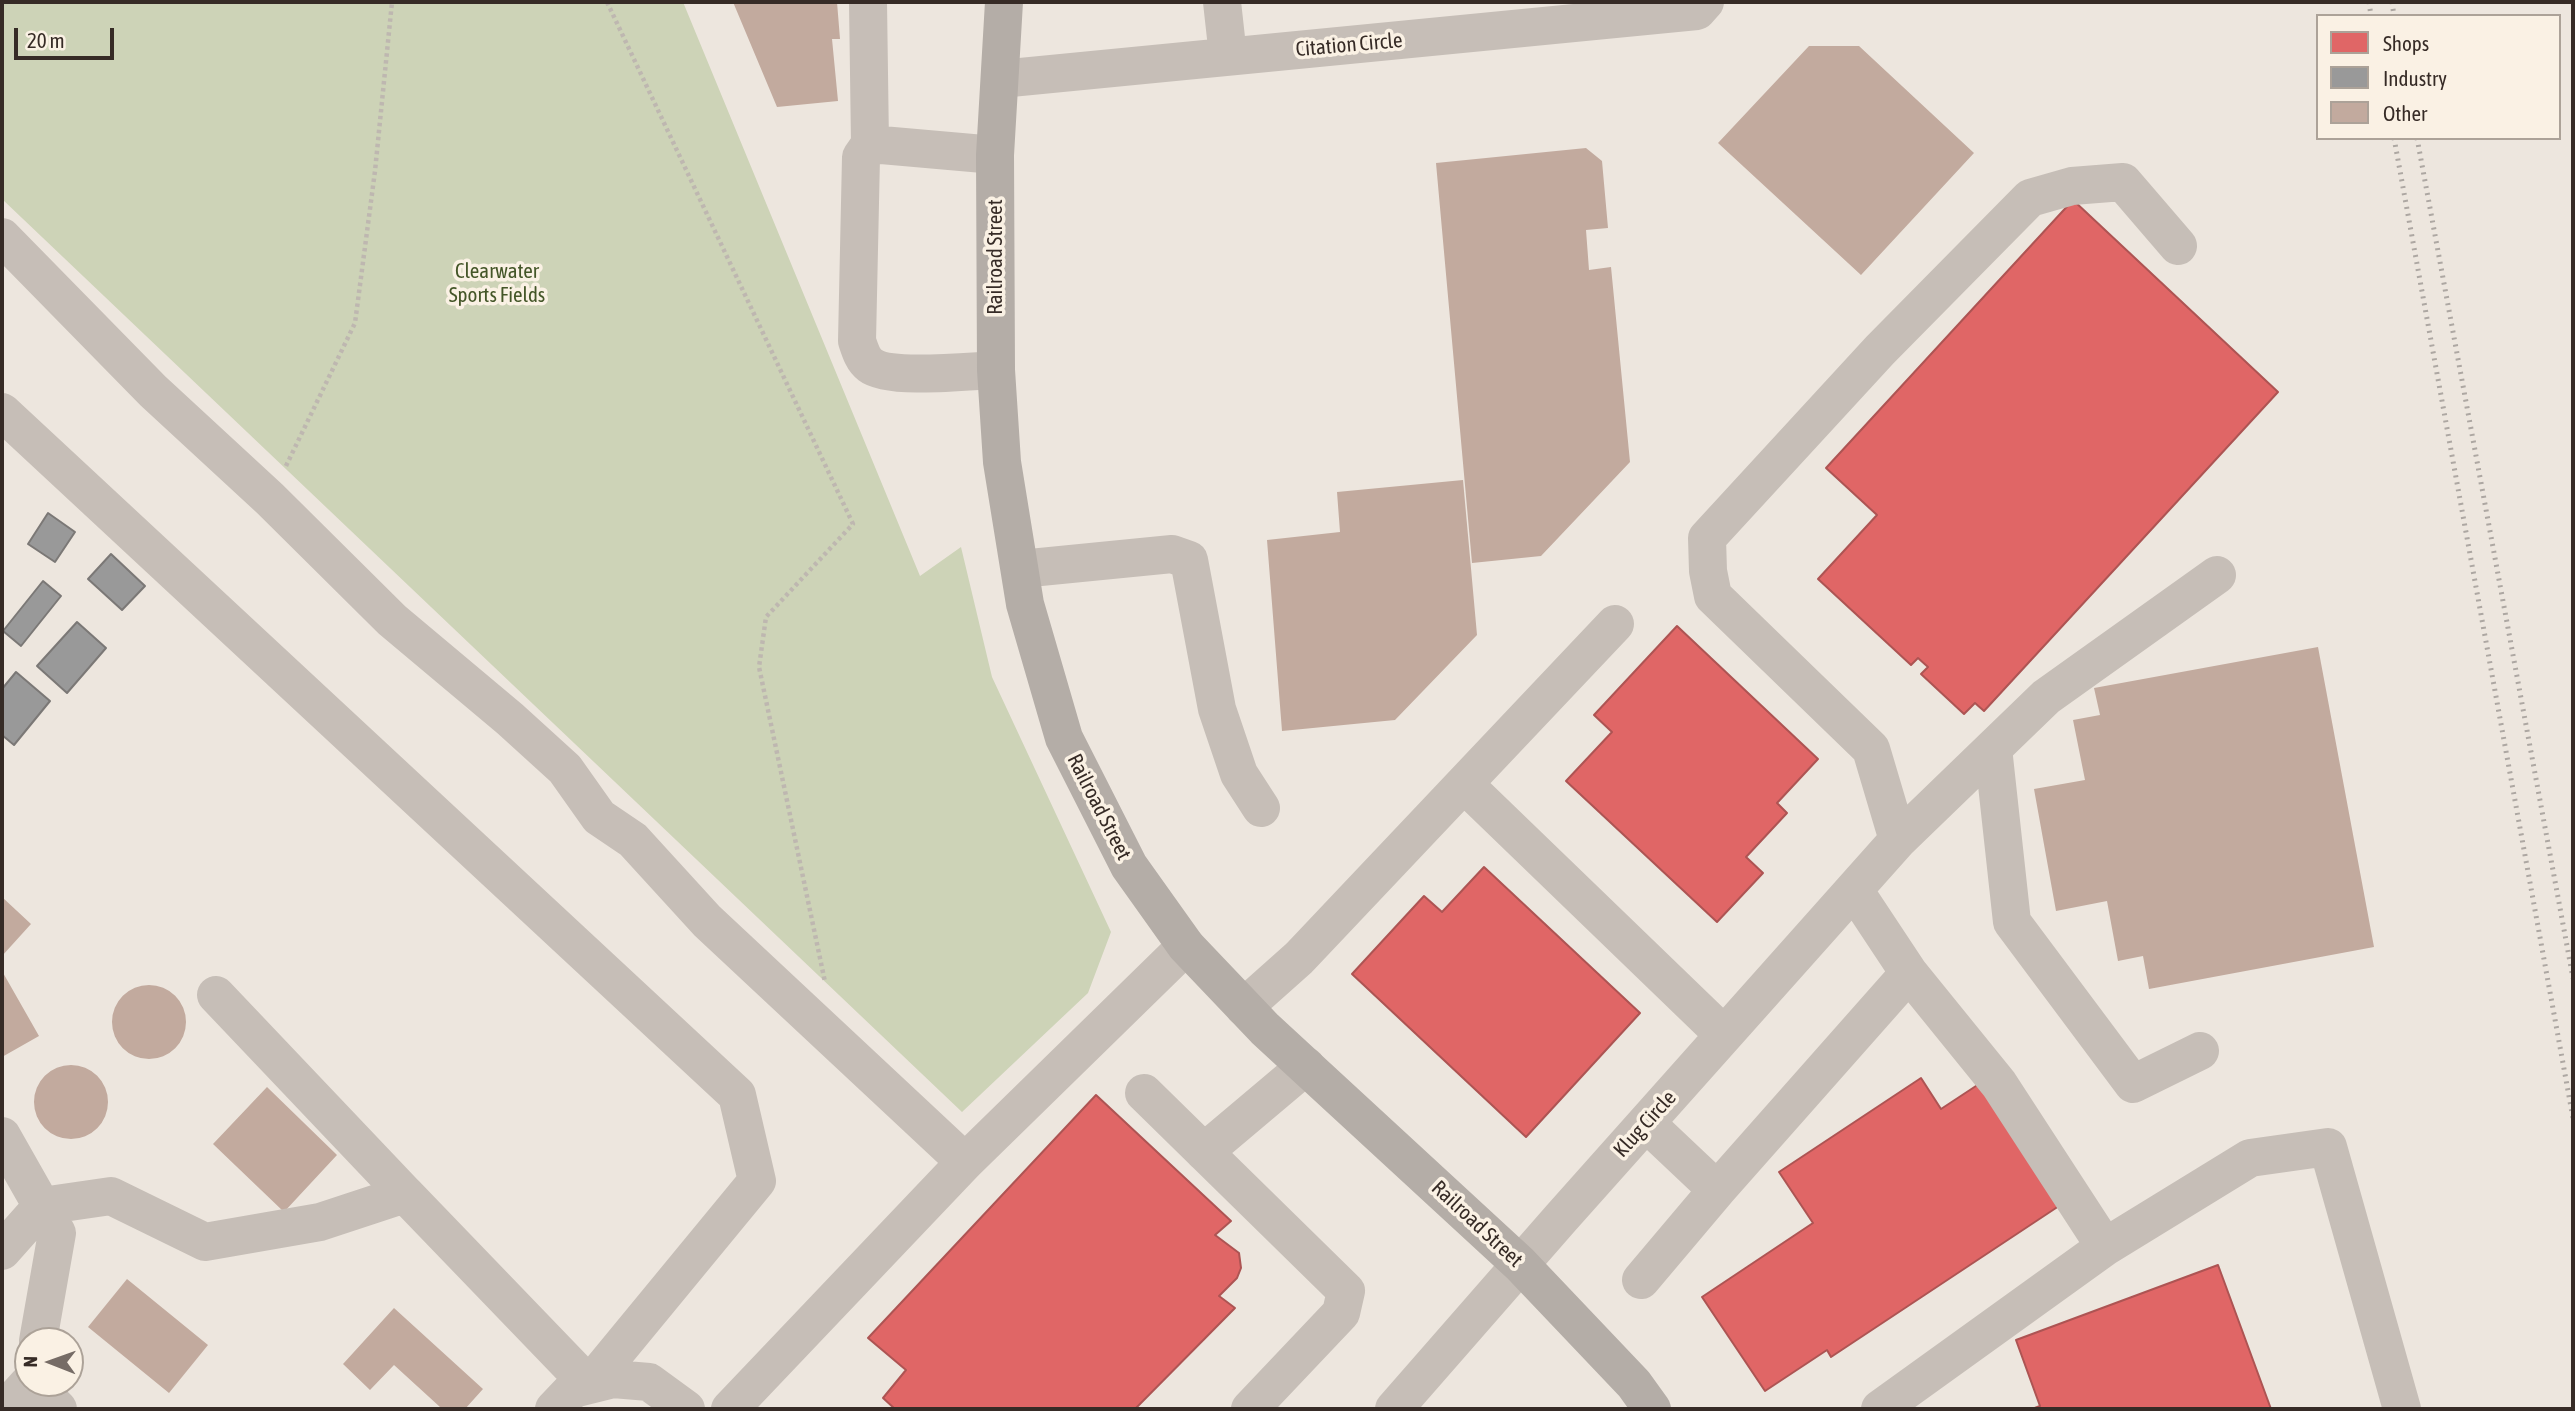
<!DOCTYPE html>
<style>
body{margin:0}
#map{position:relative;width:2575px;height:1411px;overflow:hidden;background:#ede6de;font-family:"Asap Condensed",sans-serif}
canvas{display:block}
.frame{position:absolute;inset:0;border:4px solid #362b26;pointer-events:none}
.legend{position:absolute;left:2316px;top:14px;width:245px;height:126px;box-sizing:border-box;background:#faf1e4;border:2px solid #aca298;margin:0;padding:9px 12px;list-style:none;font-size:21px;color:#362b26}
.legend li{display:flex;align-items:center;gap:14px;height:35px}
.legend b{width:35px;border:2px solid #aca298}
.north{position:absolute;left:14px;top:1327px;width:70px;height:70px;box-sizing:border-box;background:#faf1e4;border:2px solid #aca298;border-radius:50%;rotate:271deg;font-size:19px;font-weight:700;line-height:28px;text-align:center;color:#362b26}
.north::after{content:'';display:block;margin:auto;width:24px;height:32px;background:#766c66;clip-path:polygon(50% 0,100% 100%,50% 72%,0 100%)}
.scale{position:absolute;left:14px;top:28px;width:100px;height:32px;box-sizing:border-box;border:4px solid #362b26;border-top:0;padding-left:9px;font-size:21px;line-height:24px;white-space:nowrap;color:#362b26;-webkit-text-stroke:5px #faf1e4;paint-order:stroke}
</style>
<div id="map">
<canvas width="2575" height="1411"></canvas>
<div class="frame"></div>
<ul class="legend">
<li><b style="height:19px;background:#e06666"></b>Shops</li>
<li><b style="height:19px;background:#999"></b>Industry</li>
<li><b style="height:19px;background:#c2aa9e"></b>Other</li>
</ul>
<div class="north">N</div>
<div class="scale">20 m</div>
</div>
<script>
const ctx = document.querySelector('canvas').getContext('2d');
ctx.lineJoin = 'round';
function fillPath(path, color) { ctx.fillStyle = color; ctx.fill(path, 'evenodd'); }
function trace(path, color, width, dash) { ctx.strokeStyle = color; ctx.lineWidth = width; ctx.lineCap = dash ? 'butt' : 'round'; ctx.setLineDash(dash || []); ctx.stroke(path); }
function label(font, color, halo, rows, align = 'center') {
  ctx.font = font + ' "Asap Condensed",sans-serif'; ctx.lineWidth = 7; ctx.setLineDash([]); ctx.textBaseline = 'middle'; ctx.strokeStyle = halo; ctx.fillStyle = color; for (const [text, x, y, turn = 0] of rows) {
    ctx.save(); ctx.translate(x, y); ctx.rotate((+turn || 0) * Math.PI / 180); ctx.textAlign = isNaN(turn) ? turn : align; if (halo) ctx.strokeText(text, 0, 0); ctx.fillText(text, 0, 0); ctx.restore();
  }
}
fillPath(new Path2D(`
 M2 2H683L920 576 961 547 992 677 1111 932 1088 993 962 1112 2 199Z`), '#cdd3b7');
const shops = new Path2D(`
 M2073 200 2278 392 1984 711 1975 703 1964 714 1921 674 1928 667 1918 658 1911 665 1818 579 1877 515 1826 468Z
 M1677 626 1818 759 1777 803 1787 813 1746 857 1763 873 1717 922 1566 781 1612 732 1594 715Z
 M1484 867 1640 1013 1526 1137 1352 974 1424 896 1442 912Z
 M1921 1078 1941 1109 1982 1082 2062 1204 1831 1357 1827 1350 1765 1391 1702 1297 1813 1223 1779 1172Z
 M1096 1095 1231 1221 1215 1235 1239 1253 1241 1268 1237 1278 1219 1296 1235 1308 1135 1409H895L883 1398 906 1370 868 1338Z
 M2218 1265 2271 1409H2032L2040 1406 2016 1340Z`);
fillPath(shops, '#e06666');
trace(shops, '#ad5453', 2);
const industry = new Path2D(`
 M48 513 75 532 55 562 28 544Z
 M111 554 145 586 122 610 88 579Z
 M43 581 61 596 21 646 3 631Z
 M77 622 106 648 67 693 37 666Z
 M16 672 50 701 14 745 2 735V689Z`);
fillPath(industry, '#999');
trace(industry, '#7b7876', 2);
fillPath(new Path2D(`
 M733 2H837L840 39H832L838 101 777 107Z
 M1809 46H1859L1974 153 1861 275 1718 143Z
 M1586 148 1602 161 1608 228 1586 230 1589 270 1611 267 1630 462 1541 556 1472 563 1436 163Z
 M1463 480 1477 635 1395 720 1282 731 1267 540 1340 532 1337 492Z
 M2318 647 2374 947 2149 989 2143 956 2118 961 2107 901 2056 911 2034 789 2085 780 2073 720 2100 715 2094 688Z
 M2 897 31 924 2 956Z
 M2 971 39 1036 2 1057Z
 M112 1022a37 37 0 1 1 74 0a37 37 0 1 1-74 0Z
 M34 1102a37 37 0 1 1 74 0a37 37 0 1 1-74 0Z
 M267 1087 337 1155 284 1212 213 1144Z
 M127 1279 208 1345 169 1393 88 1327Z
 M394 1308 483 1389 465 1409H438L440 1407 394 1365 370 1390 343 1364Z`), '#c2aa9e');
trace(new Path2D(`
 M607 2 853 524 766 617 759 667 825 982
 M286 466 355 323 375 171 392 2`), '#beb7b0', 4.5, [3.5, 3.5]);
trace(new Path2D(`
 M868 2 870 144 995 155
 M1222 2 1228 56
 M1000 79 1697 11 1705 2
 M870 144 861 157 857 341C860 350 863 360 870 365 889 380 970 371 996 370
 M2 237 153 391 270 499 392 620 510 719 565 769 599 817 633 840 707 921 965 1162
 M2 412 737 1095 757 1181 589 1385 405 1194 320 1222 205 1242 111 1196 42 1206 2 1251
 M1020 569 1172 554 1189 560 1217 709 1239 774 1261 808
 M1993 748 2012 922 2133 1084 2200 1051
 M1464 784 1724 1035
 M1898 840 1871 749 1713 596 1708 571 1707 538 1880 350 2030 198 2072 186 2123 182 2178 246
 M216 995 405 1194
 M1244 1007 1299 958 1615 624
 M1144 1093 1346 1291 1341 1313 1250 1409
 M1646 1123 1717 1190 1909 973 1854 890
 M2 1136 57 1233 38 1341
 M1204 1152 1306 1066
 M2105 1247 2250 1158 2328 1147 2402 1409
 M1641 1280 1717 1190
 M32 1383 58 1409
 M5 1409 29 1383
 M554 1409 573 1389 613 1379 649 1382 686 1409
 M730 1409 965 1162 1186 946
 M1394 1409 1561 1218 1898 840 2046 697 2217 575
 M1880 1409 2105 1247 1999 1084 1909 973`), '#c6beb7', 38);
trace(new Path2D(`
 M1004 2 995 155 996 370 1002 462 1025 604 1064 738 1129 866 1186 946 1265 1029 1520 1264 1634 1384 1652 1409`), '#b4ada7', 38);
trace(new Path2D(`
 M2369 2 2371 16
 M2392 2 2394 16
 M2394 138 2573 1118
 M2417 138 2573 978`), '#ada7a2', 5, [2, 5]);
label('21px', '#362b26', '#faf1e4', [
 ["Citation Circle",1349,45,-5],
 ["Railroad Street",995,257,-90],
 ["Railroad Street",1099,807,63],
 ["Klug Circle",1645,1124,-48],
 ["Railroad Street",1477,1224,43]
]);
label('21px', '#445628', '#faf1e4', [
 ["Clearwater",497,271],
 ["Sports Fields",497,295]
]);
</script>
